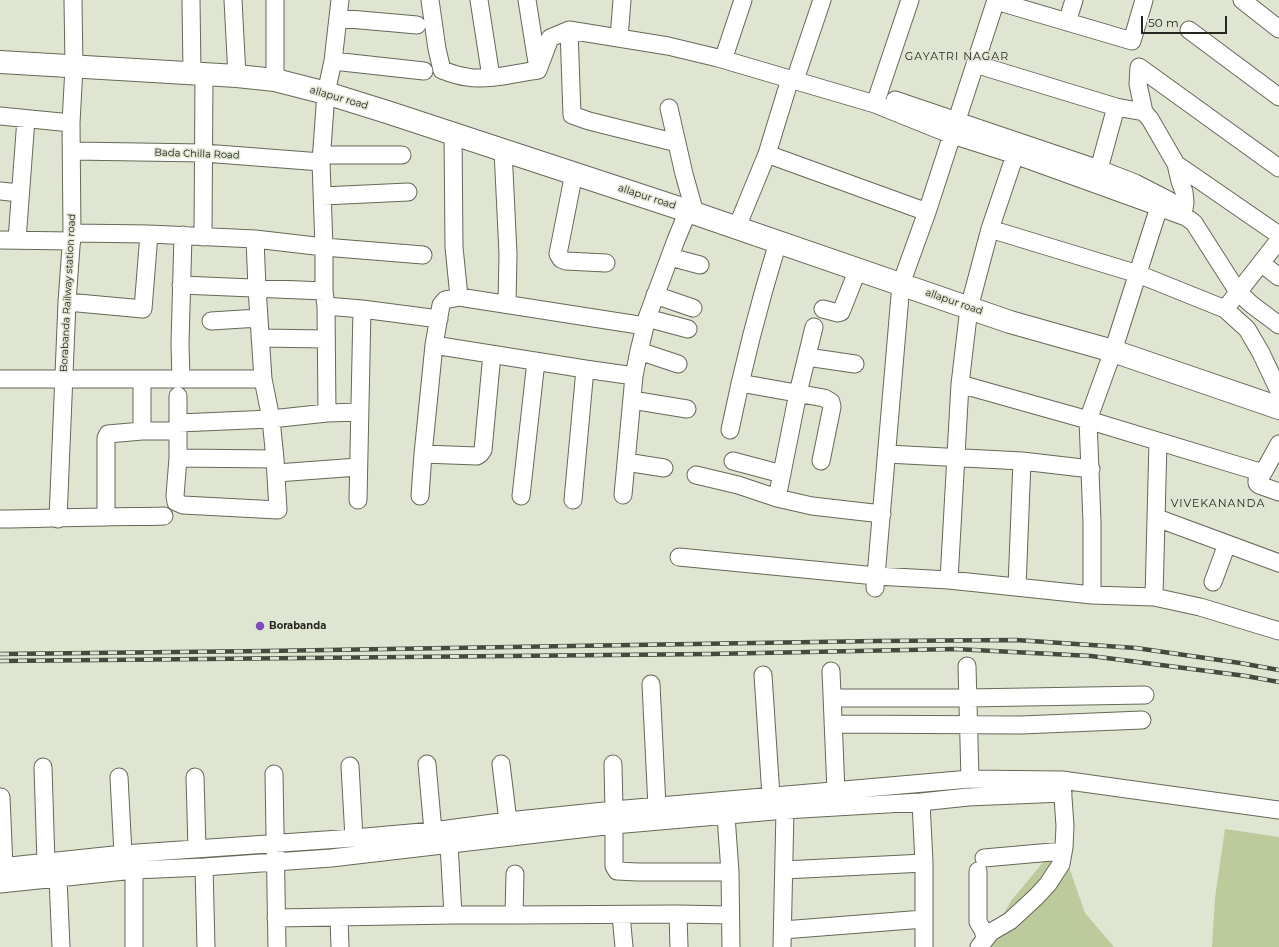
<!DOCTYPE html>
<style>
body{margin:0}
#map{position:relative;width:1279px;height:947px;overflow:hidden;background:#dfe5d1;font-family:Montserrat,sans-serif}
canvas{display:block}
.scale{position:absolute;left:1141px;top:16px;width:86px;height:18px;box-sizing:border-box;border:2px solid #24261f;border-top:0;padding-left:5px;font-size:12px;line-height:14px;white-space:nowrap;color:#24261f;-webkit-text-stroke:3px #dfe5d1;paint-order:stroke}
</style>
<div id="map">
<canvas width="1279" height="947"></canvas>
<div class="scale">50 m</div>
</div>
<script>
const ctx = document.querySelector('canvas').getContext('2d');
ctx.lineJoin = 'round';
function fillPath(path, color) { ctx.fillStyle = color; ctx.fill(path, 'evenodd'); }
function trace(path, color, width, dash) { ctx.strokeStyle = color; ctx.lineWidth = width; ctx.lineCap = dash ? 'butt' : 'round'; ctx.setLineDash(dash || []); ctx.stroke(path); }
function label(font, color, halo, rows, align = 'center') {
  ctx.font = font + ' Montserrat,sans-serif'; ctx.lineWidth = 3; ctx.setLineDash([]); ctx.textBaseline = 'middle'; ctx.strokeStyle = halo; ctx.fillStyle = color; for (const [text, x, y, turn = 0] of rows) {
    ctx.save(); ctx.translate(x, y); ctx.rotate((+turn || 0) * Math.PI / 180); ctx.textAlign = isNaN(turn) ? turn : align; if (halo) ctx.strokeText(text, 0, 0); ctx.fillText(text, 0, 0); ctx.restore();
  }
}
fillPath(new Path2D(`
 M1225 829 1279 837V947H1212L1215 898Z
 M1062 830 1070 870 1085 913 1114 947H984L1011 901 1045 860Z`), '#bdca9c');
const minor = new Path2D(`
 M191 0 192 73
 M233 0 237 76
 M430 0 437 49 442 70C450 73 458 76 467 77 487 81 517 73 538 70L550 38 569 30 668 46 718 58 875 104 952 135 1015 155 1159 207 1186 217 1194 223 1238 292 1251 304 1279 325
 M479 0 491 77
 M527 0 538 69
 M1242 0 1279 29
 M996 1 1132 41 1144 0
 M338 18 417 25
 M1067 22 1074 0
 M569 30 572 115 589 121 677 143
 M1189 30 1279 97
 M619 38 622 0
 M726 51 743 0
 M333 61 424 71
 M975 64 1116 107 1144 112 1150 119 1176 164 1279 235
 M798 71 822 0
 M275 80V0
 M878 95 910 0
 M895 100 1099 169 1135 183 1170 201
 M669 108 684 174 695 213
 M1144 112 1138 84 1139 67 1279 168
 M0 116 71 123
 M503 150 508 254 507 304
 M72 151 204 153 321 162
 M767 154 927 212
 M322 155H402
 M1176 164 1180 181 1184 192 1185 202 1183 216
 M1099 169 1116 107
 M574 173 558 254 561 259 566 261 606 263
 M0 191 19 193
 M323 196 408 192
 M737 227 767 154 790 79
 M990 229 1138 274 1225 309 1279 240
 M72 233 149 234 255 239 324 247 423 255
 M203 237 204 74
 M0 240 72 241
 M17 240 26 119
 M670 257 700 265
 M1261 263 1279 277
 M181 285 324 291
 M655 295 693 308
 M459 297 645 326
 M67 302 143 309 149 234
 M326 306 362 309 439 319
 M823 309 838 313 841 312 858 269
 M1225 309 1247 329 1261 353 1279 391
 M647 318 688 329
 M211 321 259 318
 M260 338 326 339
 M434 345 585 369 634 376
 M639 351 678 364
 M807 357 855 364
 M0 379H263
 M142 379V431
 M181 379 180 344 183 235
 M740 383 824 398 831 402 832 407 821 461
 M960 384 1088 420 1263 473
 M178 396V458L275 459
 M632 400 687 409
 M327 413 326 306 324 291V247L321 162 326 93 333 61 340 0
 M179 423 271 419 327 413 360 412
 M730 430C743 366 759 304 778 242
 M1279 444 1263 473 1257 480V483L1259 485 1279 492
 M423 454 477 456 480 454 483 450 492 354
 M887 454 1022 461 1091 469
 M178 458 175 496 176 502 183 505 278 510 275 459 271 419 263 379 257 288 255 239
 M733 461 782 474
 M626 462 664 468
 M277 473 358 467
 M696 475 738 485 777 498 812 506 882 514
 M623 495 634 376 639 351 647 318 676 240 688 211
 M420 496 423 454 434 345 441 305 445 300 459 297 454 247 453 133
 M521 496 536 361
 M777 498 798 393 814 327
 M358 500 362 309
 M573 500 585 369
 M106 517V438L108 434 142 431H178
 M1157 518 1279 563
 M0 519C35 519 70 517 105 517 125 516 144 517 164 516
 M58 519 67 302 72 233 71 123 74 67 73 0
 M679 557 876 576 949 580 1092 595 1154 597 1158 441
 M949 580 960 384 969 308 990 229 1015 155
 M1213 582 1227 544
 M1017 587 1022 461
 M875 588 901 284 927 212 996 0
 M1092 595V522L1088 420 1113 351 1159 207
 M1154 597 1200 607 1279 631
 M967 666 970 779
 M831 671 836 791
 M763 675 771 796
 M651 684 657 807
 M832 698H967L1145 695
 M833 724 1021 725 1142 720
 M427 764 433 831
 M501 764 508 821
 M613 764 614 810
 M350 766 354 838
 M43 767 46 863
 M274 774 277 947
 M119 777 123 854
 M195 777 197 849
 M0 797H1L4 867
 M921 802 924 863V947
 M726 816 730 872 731 947
 M614 825V866L617 871 638 872H730
 M449 844 453 915
 M984 858 1063 851
 M0 867 123 854 354 838 433 831 508 821 614 810 970 779 1062 780 1279 810
 M204 867 206 947
 M134 870V947
 M784 870 924 863
 M978 871V922L983 930 985 938
 M58 878 61 947
 M0 884 134 870 204 867 331 858 614 825 785 810 921 802 968 797 1063 793
 M678 914 730 915
 M514 915 515 874
 M621 915 624 947
 M339 917 340 947
 M276 918 453 915H514L678 914 679 947
 M783 930 924 919
 M782 947 785 810
 M979 947 991 932 1010 921 1036 897 1048 884 1061 864 1064 847 1065 826 1062 783`);
const major = new Path2D(`
 M0 62 237 76 275 80 326 93 387 112 688 211 1010 322 1113 351 1279 408`);
trace(minor, '#646958', 19);
trace(major, '#646958', 24);
trace(minor, '#fff', 17);
trace(major, '#fff', 22);
const rail = new Path2D(`
 M0 654 266 651 876 641 1016 640 1136 648 1240 663 1279 670
 M0 661 710 654 955 649 1091 656 1246 676 1279 682`);
trace(rail, '#464940', 4.5);
trace(rail, '#dfe5d1', 3, [9]);
for (const [x, y, r, color] of [
 [260,626,5,"#7f4ac1"]
]) { const dot = new Path2D(); dot.arc(x, y, r, 0, 2 * Math.PI); ctx.fillStyle = color; ctx.fill(dot); trace(dot, '#dfe5d1', 1.5); }
label('10px', '#24261f', '#dfe5d1', [
 ["allapur road",339,98,16],
 ["Bada Chilla Road",197,154,2],
 ["allapur road",647,197,18],
 ["Borabanda Railway station road",68,293,-87],
 ["allapur road",954,302,19]
]);
label('bold 10px', '#24261f', '#dfe5d1', [
 ["Borabanda",269,626]
], 'left');
ctx.letterSpacing = '1px';
label('11px', '#24261f', '#dfe5d1', [
 ["GAYATRI NAGAR",957,57],
 ["VIVEKANANDA",1218,504]
]);
ctx.letterSpacing = '0px';
</script>
